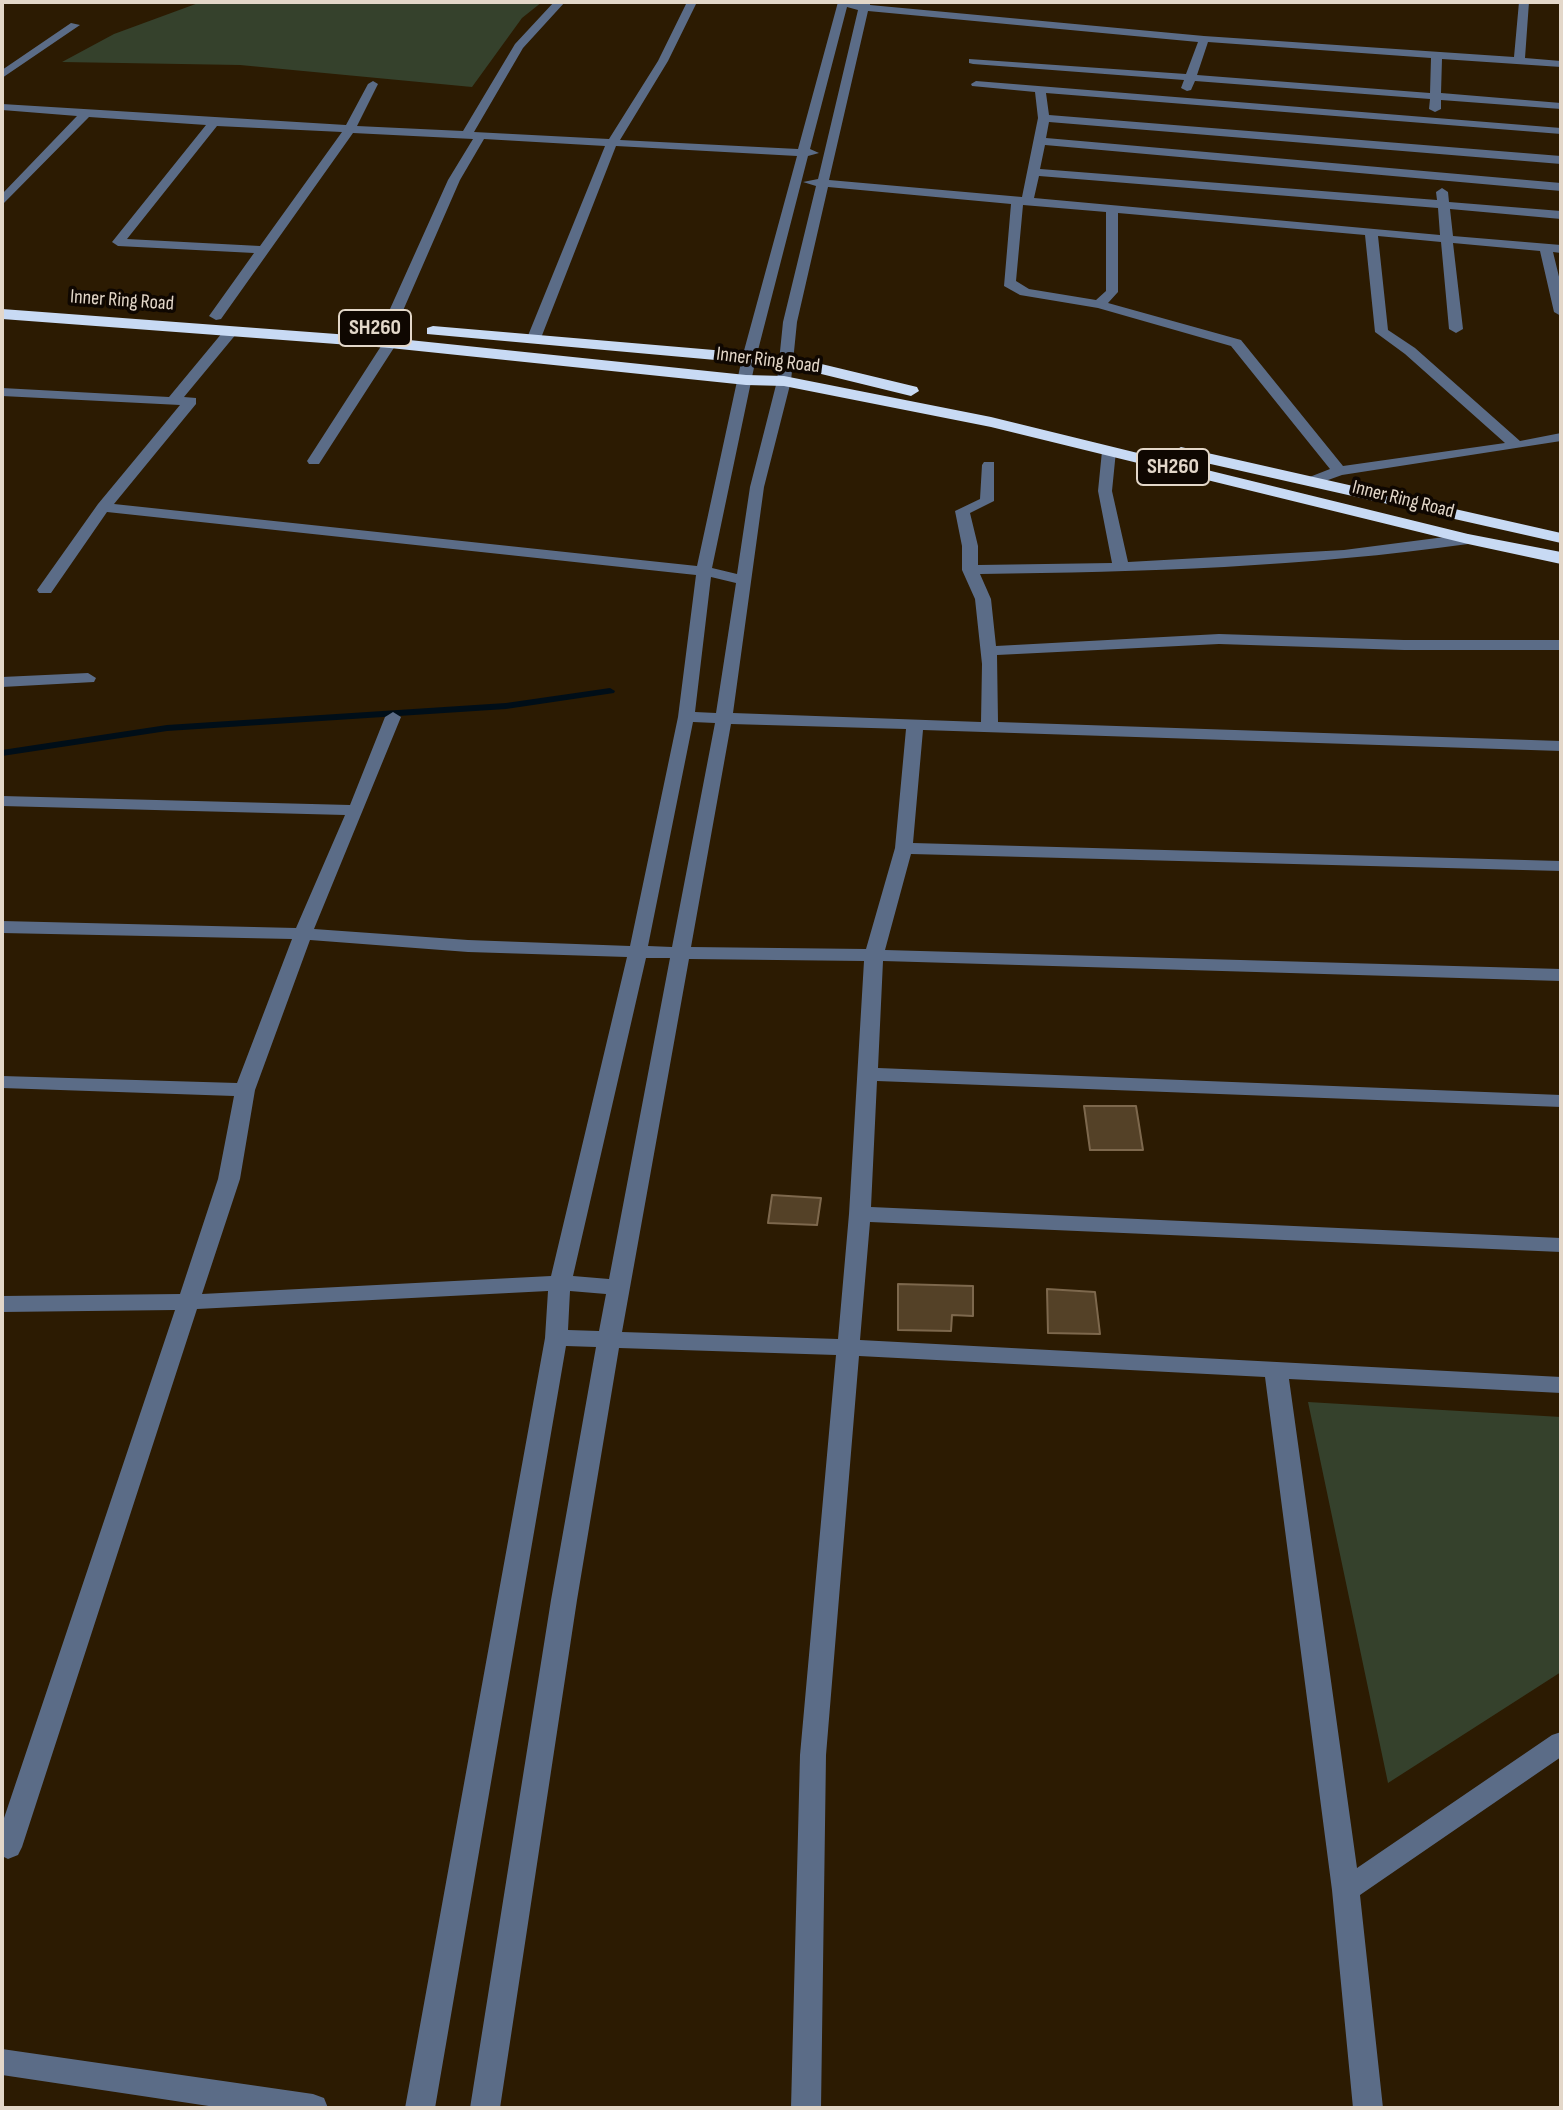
<!DOCTYPE html>
<style>
body{margin:0}
#map{position:relative;width:1563px;height:2110px;overflow:hidden;background:#2c1b02;font-family:"Sofia Sans Condensed",sans-serif}
canvas{display:block}
.frame{position:absolute;inset:0;border:4px solid #e3d7c9;pointer-events:none}
</style>
<div id="map">
<canvas width="1563" height="2110"></canvas>
<div class="frame"></div>
</div>
<script>
const ctx = document.querySelector('canvas').getContext('2d');
ctx.lineJoin = 'round';
function fillPath(path, color) { ctx.fillStyle = color; ctx.fill(path, 'evenodd'); }
function trace(path, color, width, dash) { ctx.strokeStyle = color; ctx.lineWidth = width; ctx.lineCap = dash ? 'butt' : 'round'; ctx.setLineDash(dash || []); ctx.stroke(path); }
function label(font, color, halo, rows, align = 'center') {
  ctx.font = font + ' "Sofia Sans Condensed",sans-serif'; ctx.lineWidth = 7; ctx.setLineDash([]); ctx.textBaseline = 'middle'; ctx.strokeStyle = halo; ctx.fillStyle = color; for (const [text, x, y, turn = 0] of rows) {
    ctx.save(); ctx.translate(x, y); ctx.rotate((+turn || 0) * Math.PI / 180); ctx.textAlign = isNaN(turn) ? turn : align; if (halo) ctx.strokeText(text, 0, 0); ctx.fillText(text, 0, 0); ctx.restore();
  }
}
fillPath(new Path2D(`
 M201 2H542L522 18 472 87 240 65 62 62 114 34Z
 M1308 1402 1561 1417V1672L1388 1783Z`), '#35412c');
fillPath(new Path2D(`
 M610 688 615 691 614 693 506 709 167 731 2 756V750L167 725 506 703Z`), '#000e18');
const building = new Path2D(`
 M1084 1106H1136L1143 1150H1090Z
 M772 1195 821 1198 817 1225 768 1223Z
 M898 1284 973 1286V1316L952 1315 951 1331 898 1330Z
 M1047 1289 1095 1292 1100 1334 1048 1333Z`);
fillPath(building, '#544127');
trace(building, '#7d684d', 2);
fillPath(new Path2D(`
 M554 2H565L523 48 474 132 609 139 658 61 687 2H697L668 61 620 140 798 149 838 2H870V5L1204 36 1514 57 1519 2H1529L1525 58 1561 61V67L1442 59 1441 93 1561 103V109L1441 100V109L1435 112 1429 109 1430 99 1195 81 1191 90 1187 91 1181 88 1184 80 973 64 969 63V59L1186 74 1198 42 868 11 829 180 1022 197 1038 118 1035 92 972 86 971 84 976 81 1561 128V134L1046 93 1049 115 1561 156V164L1049 122 1046 138 1561 183V191L1045 145 1040 169 1437 200 1436 192 1442 188 1448 192 1449 202 1561 211V219L1450 209 1453 236 1561 245V253L1553 252 1561 285V316L1554 312 1540 251 1453 243 1463 329 1456 333 1449 329 1441 242 1378 236 1388 330 1415 348 1520 441 1561 433V441L1342 475 1317 484H1307V478L1330 469 1231 346 1098 308 1020 295 1004 286 1011 204 828 187 797 322 791 381 764 487 733 713 981 722 982 664 975 599 962 570V546L955 511 980 499 982 465 984 462H994V501L970 513 978 546V565L1112 563 1098 491 1102 451 1109 447 1116 451 1112 491 1128 562 1344 550 1468 534 1476 539 1468 544C1306 567 1143 572 980 574L991 599 996 646 1219 634 1404 640H1561V650H1404L1219 644 997 655 998 722 1561 741V751L923 730 913 843 1561 861V871L911 854 885 950 1561 969V981L883 961 878 1068 1561 1095V1107L877 1081 871 1207 1561 1238V1252L870 1222 860 1340 1561 1377V1393L1289 1379 1357 1868 1552 1735 1561 1732V1757L1360 1895 1383 2108H1353L1332 1890 1265 1377 859 1356 826 1755 821 2108H791L800 1755 836 1355 619 1348 577 1600 500 2108H470L551 1600 596 1347 566 1346 435 2108H405L545 1338 548 1291 197 1309 22 1847 18 1855 8 1859 2 1856V1824L175 1310 2 1312V1296L180 1294 218 1179 234 1096 2 1088V1076L237 1083 292 939 2 933V921L296 928 345 815 2 806V796L350 805 385 717 393 712 401 717 314 929 468 940 630 946 678 717 696 575 107 512 51 593H39L37 590 98 504 180 405 2 396V388L169 397 227 327H237V333L184 397 196 398V404L114 504 697 566 742 358 797 156 616 146 541 338 534 342 527 338 605 146 484 139 460 180 395 329 388 333 381 329 448 180 473 139 353 133 221 319 216 320 209 316 254 253 118 246 112 242 206 125 89 117 2 205V194L77 116 2 110V104L346 125 368 84 373 81 378 84 357 126 463 131 515 44ZM847 7 858 10 818 179 803 182 816 186 783 322 777 381 750 487 737 574 712 568 756 358 808 156 819 153 810 149ZM1208 42 1431 58 1430 93 1197 75ZM217 126 342 132 260 246 127 239ZM1039 176 1438 208 1440 235 1034 198ZM1023 205 1106 212V291L1096 300 1029 289 1016 281ZM1118 213 1365 235 1375 332 1405 354 1505 443 1343 466 1241 340 1108 303 1118 292ZM711 577 736 583 716 713 695 712ZM693 722 715 723 672 947 648 946ZM731 724 906 729 895 848 866 949 691 947ZM310 940 468 952 627 957 551 1276 202 1294 240 1179 255 1090ZM646 958H670L609 1279 573 1276ZM689 959 864 961 849 1214 838 1339 622 1332ZM570 1291 606 1294 599 1331 568 1330Z
 M71 23 80 25 2 78V70Z
 M385 340 397 343 319 464H309L307 461Z
 M88 673 96 678 94 682 2 687V677Z
 M2 2049 313 2094 324 2098 328 2108H222L2 2075Z`), '#5b6c87');
fillPath(new Path2D(`
 M2 309 390 338 746 375 784 376 991 417 1468 534 1561 552V564L1468 544 991 427 784 386 746 385 390 348 2 319Z
 M433 326 749 353 809 361 917 387 919 391 911 396 809 371 749 363 427 334V328Z
 M1181 447 1561 533V543L1175 456 1172 452Z`), '#c8daf4');
label('20px', '#e3d7c9', '#0f0701', [
 ["Inner Ring Road",122,301,4],
 ["Inner Ring Road",768,361,7],
 ["Inner Ring Road",1403,500,14]
]);
for (const [x, y, w] of [
 [375,328,72],
 [1173,467,72]
]) { const box = new Path2D(); box.roundRect(x - w / 2, y - 18, w, 36, 6); ctx.fillStyle = '#0f0701'; ctx.fill(box); trace(box, '#e3d7c9', 2); }
label('bold 22px', '#e3d7c9', null, [
 ["SH260",375,328],
 ["SH260",1173,467]
]);
</script>
